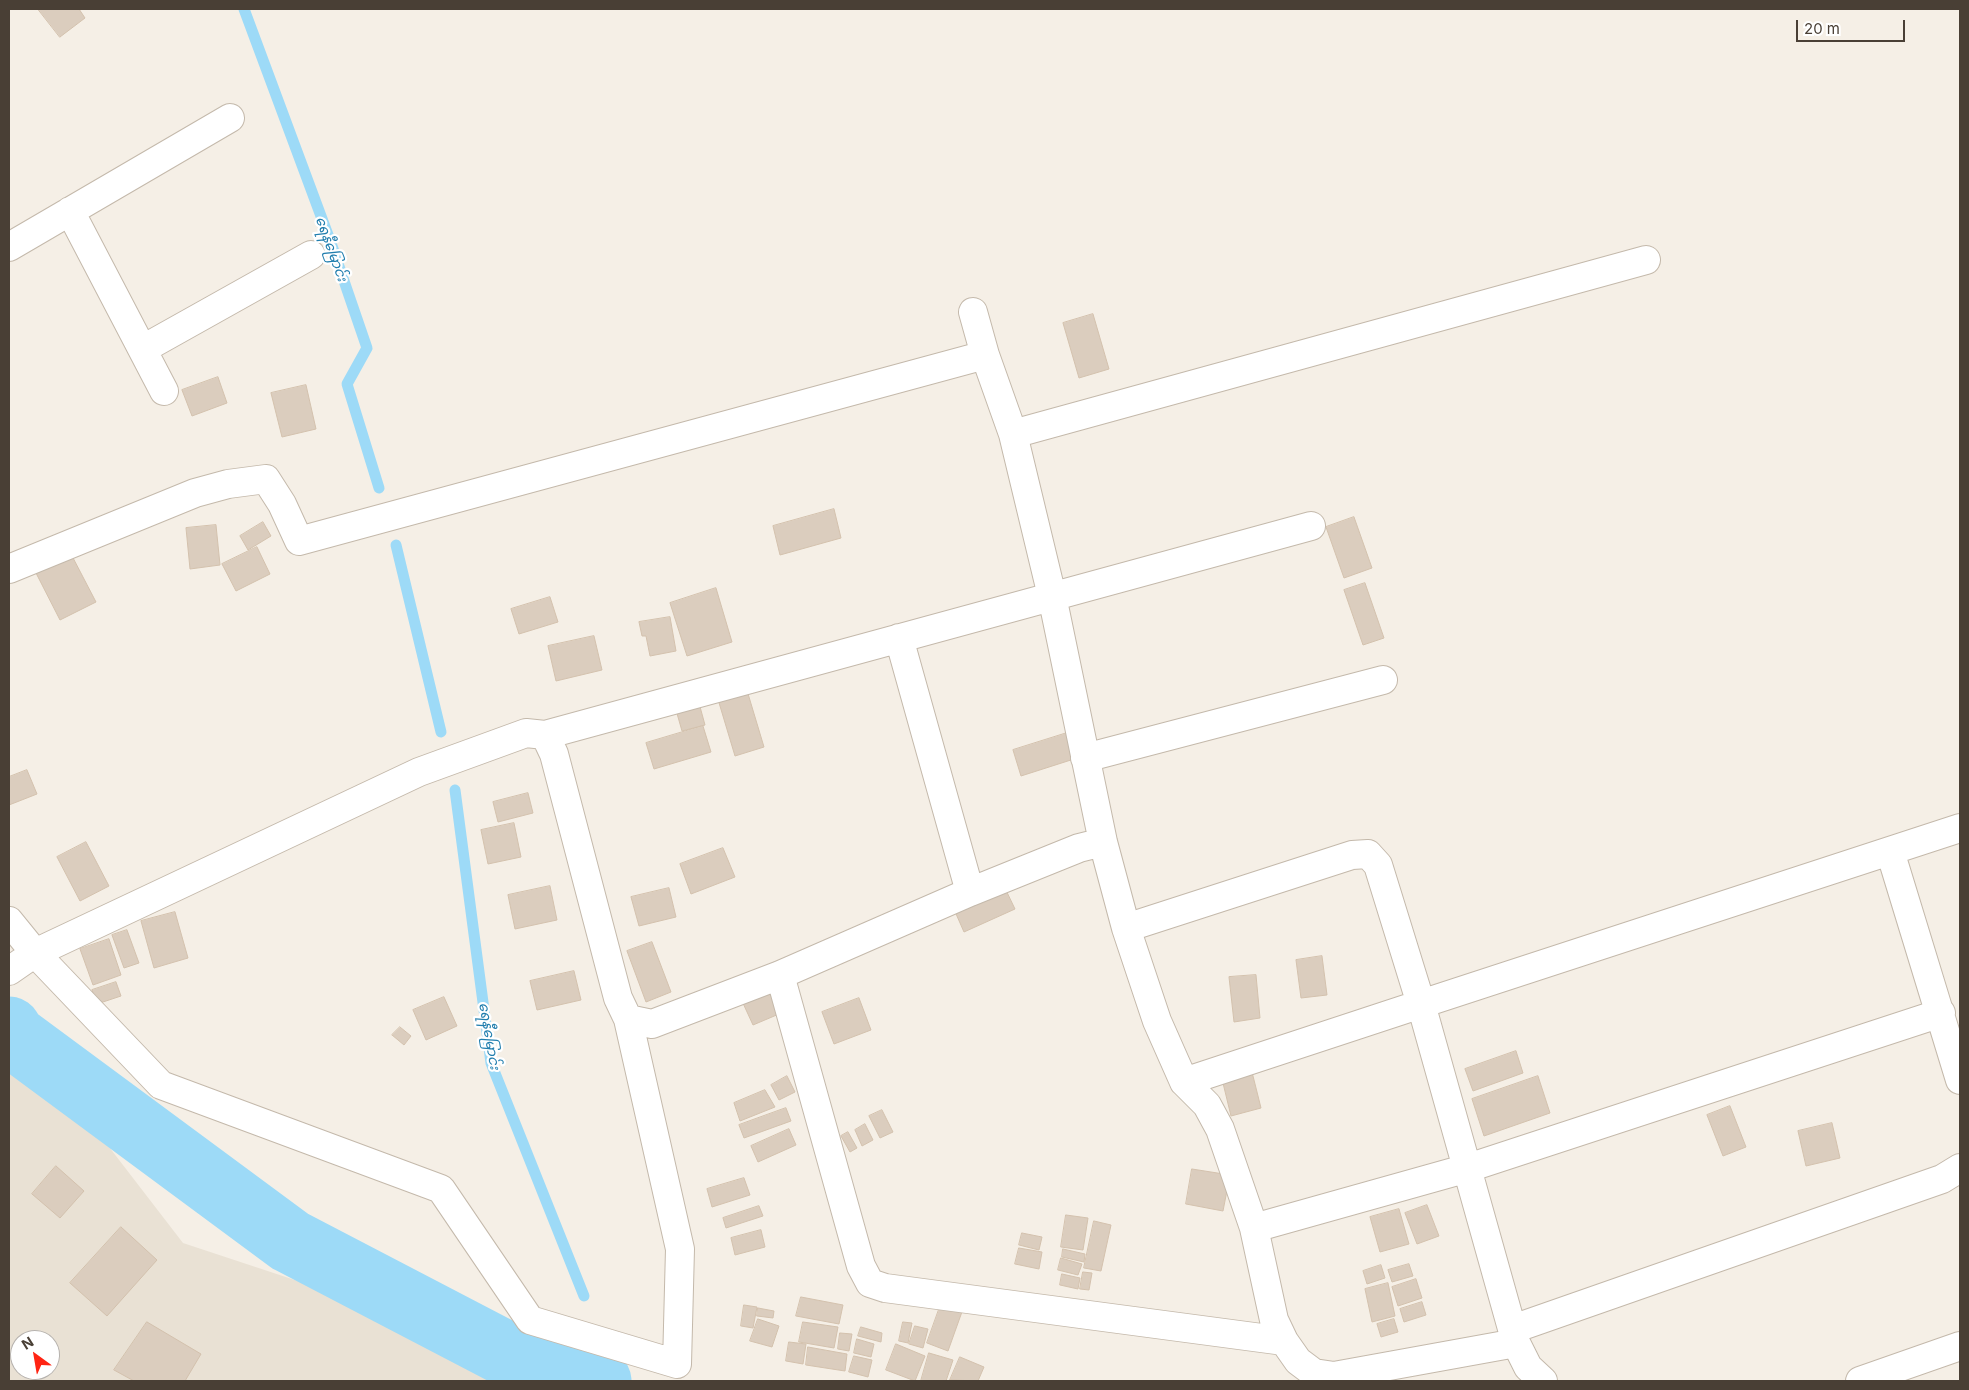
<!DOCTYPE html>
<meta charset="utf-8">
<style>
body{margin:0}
#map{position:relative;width:1969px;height:1390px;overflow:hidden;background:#f5efe6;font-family:Inter,sans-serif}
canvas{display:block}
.frame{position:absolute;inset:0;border:10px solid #493f35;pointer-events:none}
.north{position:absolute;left:10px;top:1330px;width:50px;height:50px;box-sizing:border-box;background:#fff;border:1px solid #b6b2ae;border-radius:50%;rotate:328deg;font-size:14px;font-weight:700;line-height:20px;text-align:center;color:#493f35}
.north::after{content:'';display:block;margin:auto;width:18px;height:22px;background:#ff2413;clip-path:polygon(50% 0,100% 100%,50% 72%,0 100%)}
.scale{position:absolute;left:1796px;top:20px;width:109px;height:22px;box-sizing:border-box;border:2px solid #493f35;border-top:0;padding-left:6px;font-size:15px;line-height:18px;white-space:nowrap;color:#493f35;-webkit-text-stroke:4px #fff;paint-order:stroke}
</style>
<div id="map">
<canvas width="1969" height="1390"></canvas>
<div class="frame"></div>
<div class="north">N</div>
<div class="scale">20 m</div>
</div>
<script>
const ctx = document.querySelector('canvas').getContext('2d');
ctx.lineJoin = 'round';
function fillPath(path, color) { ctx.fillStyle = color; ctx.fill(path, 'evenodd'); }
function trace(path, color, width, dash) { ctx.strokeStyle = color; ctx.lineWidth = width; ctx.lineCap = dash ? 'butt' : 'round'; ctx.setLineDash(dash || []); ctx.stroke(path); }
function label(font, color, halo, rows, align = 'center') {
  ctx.font = font + ' Inter,"Noto Sans Myanmar",sans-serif'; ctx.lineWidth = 4.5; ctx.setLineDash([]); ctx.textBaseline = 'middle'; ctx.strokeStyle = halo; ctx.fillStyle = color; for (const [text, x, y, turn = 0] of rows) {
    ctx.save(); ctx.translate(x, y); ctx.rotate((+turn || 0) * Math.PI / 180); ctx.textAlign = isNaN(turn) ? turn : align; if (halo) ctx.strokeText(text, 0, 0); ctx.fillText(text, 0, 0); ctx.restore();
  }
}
fillPath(new Path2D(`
 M9 1017 183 1243 600 1381H9ZM20 1340H50V1370H20Z`), '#e9e1d4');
trace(new Path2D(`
 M244 9 331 243 367 348 347 384 379 488
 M396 545 441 732
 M455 790 491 1063 584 1296
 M604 1356 613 1381`), '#9ddaf7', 11);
trace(new Path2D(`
 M9 1029 14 1037 290 1241 501 1351 599 1381`), '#9ddaf7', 65);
const building = new Path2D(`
 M38 9H79L85 18 60 37Z
 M1093 314 1109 369 1079 378 1063 323Z
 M218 377 227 403 192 416 182 390Z
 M306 385 316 429 282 437 271 393Z
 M834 509 841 538 780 555 773 526Z
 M1354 517 1372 568 1344 578 1326 527Z
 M263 522 271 536 248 550 240 536Z
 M216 525 220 565 190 569 186 528Z
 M257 547 270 574 236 591 222 564Z
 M71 554 96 602 60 620 36 573Z
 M1365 583 1384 638 1363 645 1344 590Z
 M716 588 732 642 687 656 670 603Z
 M550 597 558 622 519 634 511 609Z
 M670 617 676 651 650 656 646 636H642L639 622Z
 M594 636 602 670 556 681 548 646Z
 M746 687 764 747 735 756 717 696Z
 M699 703 705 725 682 731 676 710Z
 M703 726 711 752 654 769 646 743Z
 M1067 733 1074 759 1021 776 1013 750Z
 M27 770 37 794 9 805V777Z
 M528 793 533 813 498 822 493 802Z
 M514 823 521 857 488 864 481 830Z
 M86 842 109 886 80 901 57 857Z
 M723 848 735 877 691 894 680 864Z
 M1003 884 1015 909 964 932 953 907Z
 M550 886 557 920 515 929 508 895Z
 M669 888 676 917 639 926 631 897Z
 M175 912 188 958 154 968 141 921Z
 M127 930 139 963 124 968 112 935Z
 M109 939 121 975 93 985 80 949Z
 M652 942 671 992 646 1002 627 951Z
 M1322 956 1327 995 1301 998 1296 960Z
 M574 971 581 1000 537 1010 530 981Z
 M1256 975 1260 1018 1234 1022 1229 977Z
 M116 982 121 996 97 1004 92 990Z
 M768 989 779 1014 753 1025 742 1001Z
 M444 997 457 1026 426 1040 413 1010Z
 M859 998 871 1030 834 1044 822 1012Z
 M400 1027 411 1036 404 1045 392 1035Z
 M1516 1051 1523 1073 1473 1091 1465 1069Z
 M1252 1072 1261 1108 1231 1116 1222 1079Z
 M787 1076 795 1092 779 1100 771 1085Z
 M1538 1076 1550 1113 1484 1136 1472 1099Z
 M765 1090 775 1107 740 1121 734 1103Z
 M1730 1106 1746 1147 1723 1156 1707 1115Z
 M786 1108 791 1121 744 1138 739 1125Z
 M882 1110 893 1132 880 1138 869 1116Z
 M1832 1123 1840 1158 1806 1166 1798 1131Z
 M865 1124 873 1140 862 1146 855 1130Z
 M789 1129 796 1145 758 1162 751 1146Z
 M848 1132 857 1148 850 1152 841 1136Z
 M56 1166 84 1191 60 1218 32 1194Z
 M1192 1169 1230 1175 1223 1211 1186 1204Z
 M744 1178 750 1195 712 1207 707 1189Z
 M1427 1205 1439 1236 1417 1244 1405 1213Z
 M759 1206 763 1216 726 1228 723 1218Z
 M1399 1209 1409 1244 1380 1252 1370 1217Z
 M1066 1215 1088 1218 1083 1250 1061 1247Z
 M1094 1221 1111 1225 1101 1271 1084 1268Z
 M121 1227 157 1260 107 1316 70 1283Z
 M761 1230 765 1247 735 1255 731 1238Z
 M1022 1233 1042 1237 1039 1250 1019 1245Z
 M1019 1248 1042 1252 1039 1269 1015 1264Z
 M1063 1249 1085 1254 1084 1262 1062 1257Z
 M1061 1258 1082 1264 1078 1275 1058 1270Z
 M1409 1264 1413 1276 1392 1282 1388 1270Z
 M1381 1265 1385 1278 1367 1284 1363 1271Z
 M1083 1272 1092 1273 1089 1290 1080 1289Z
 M1062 1274 1080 1278 1078 1289 1060 1285Z
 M1416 1279 1422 1298 1398 1306 1392 1287Z
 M1388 1283 1395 1316 1372 1322 1365 1289Z
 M801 1297 843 1305 839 1324 796 1316Z
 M942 1301 963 1309 948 1351 927 1343Z
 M1422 1302 1426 1315 1404 1322 1400 1309Z
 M744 1305 757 1307 753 1328 741 1326Z
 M758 1308 774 1311 773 1318 757 1316Z
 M758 1319 779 1326 772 1347 750 1341Z
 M1394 1319 1398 1332 1381 1337 1377 1324Z
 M147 1322 201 1354 185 1381H134L114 1370Z
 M803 1322 838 1327 834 1348 799 1342Z
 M903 1322 912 1323 908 1343 899 1341Z
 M915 1326 928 1329 923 1348 909 1344Z
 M861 1327 882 1333 881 1342 858 1336Z
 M840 1333 852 1334 849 1351 838 1349Z
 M857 1339 874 1344 871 1357 854 1353Z
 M789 1342 806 1344 803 1364 786 1361Z
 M896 1344 925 1356 915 1381 886 1370Z
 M808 1347 847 1354 845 1371 806 1365Z
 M929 1353 953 1360 946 1381H921Z
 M854 1356 872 1360 868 1377 849 1372Z
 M960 1357 984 1367 978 1381 950 1380Z`);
fillPath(building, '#dbcdbe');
trace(building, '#d3c1ad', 1);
const street = new Path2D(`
 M70 211 164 391
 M9 247 230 118
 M973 312 985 355 1013 434 1052 596 1103 842 1126 928 1157 1021 1184 1082 1207 1105 1220 1129 1254 1228 1274 1320 1284 1341 1298 1361 1314 1373 1334 1376 1516 1343
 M143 349 311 255
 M1013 434 1646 260
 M9 569 195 493 228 484 266 479 282 504 299 541 985 355
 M899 638 970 892
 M1085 758 1383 680
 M1890 851 1960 1080
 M9 921 35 953 161 1085 441 1189 530 1320 677 1364 680 1249 628 1019 618 998 554 754 545 735
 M1126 928 1352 855 1368 854 1378 865 1421 1004 1184 1082
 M9 971 35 953 419 772 526 733 545 735 1311 526
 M780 975 861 1266 870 1283 885 1288 1284 1341
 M628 1019 652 1024 780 975 970 892 1079 848 1103 842
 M1254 1228 1468 1168 1941 1013
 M1513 1329 1942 1179 1960 1168
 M1543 1381 1528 1367 1516 1343 1421 1004 1960 828
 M1860 1381 1960 1346`);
trace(street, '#c4b9ab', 30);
trace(street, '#fff', 28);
label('italic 14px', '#217eae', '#fff', [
 ["ရေနီမြောင်း",331,249,70],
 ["ရေနီမြောင်း",489,1036,80]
]);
</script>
